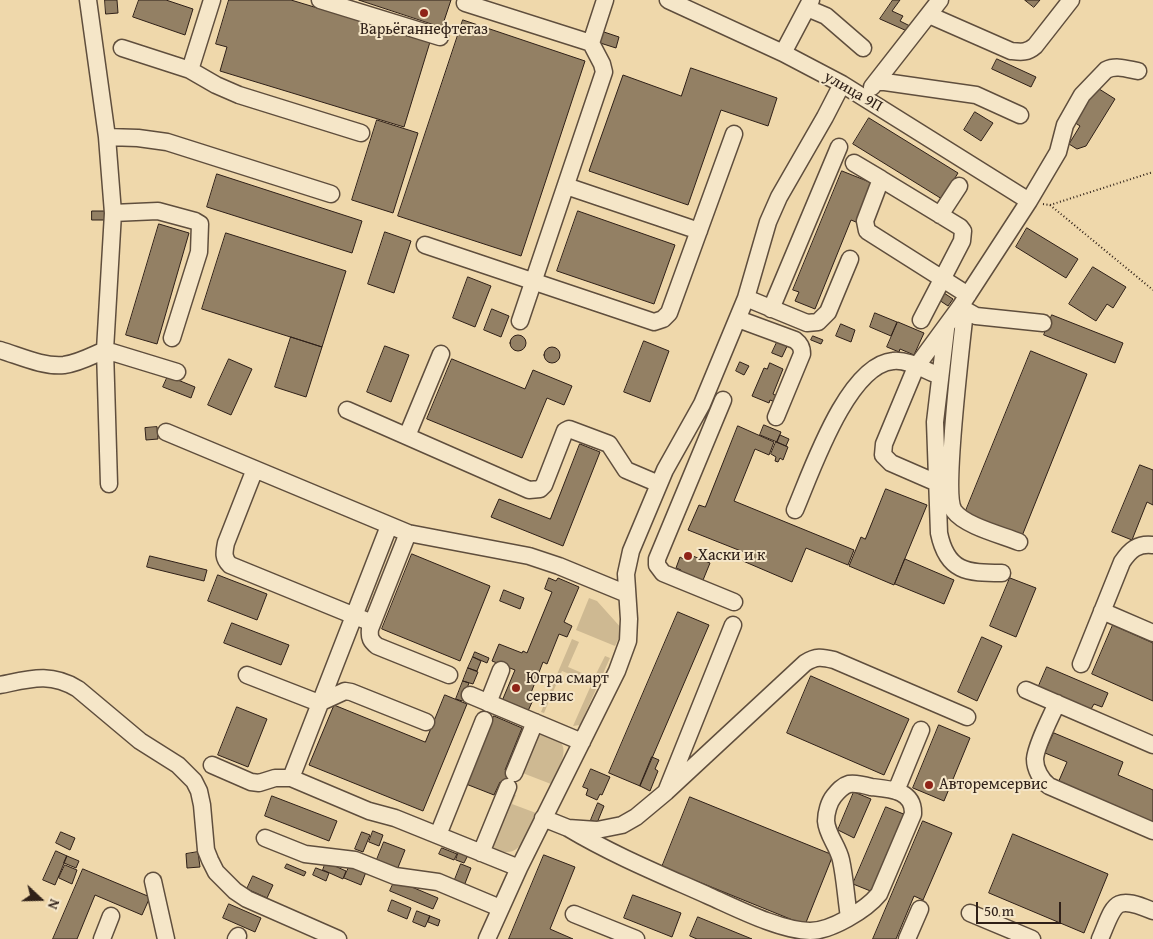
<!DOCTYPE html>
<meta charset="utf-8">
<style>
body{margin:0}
#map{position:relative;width:1153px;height:939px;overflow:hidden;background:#efd8ab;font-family:"Gentium Book Plus",serif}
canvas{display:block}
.north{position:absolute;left:15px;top:874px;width:50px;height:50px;-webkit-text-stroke:4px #f5e6c8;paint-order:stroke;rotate:111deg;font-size:14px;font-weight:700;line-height:20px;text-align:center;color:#2f2018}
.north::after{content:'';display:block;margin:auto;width:18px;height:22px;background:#2f2018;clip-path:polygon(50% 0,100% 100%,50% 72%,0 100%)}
.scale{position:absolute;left:976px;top:902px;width:85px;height:22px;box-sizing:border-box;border:2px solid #2f2018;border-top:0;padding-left:6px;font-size:15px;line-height:18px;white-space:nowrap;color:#2f2018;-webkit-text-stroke:4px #f5e6c8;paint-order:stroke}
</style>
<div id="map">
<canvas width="1153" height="939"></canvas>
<div class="north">N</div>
<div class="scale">50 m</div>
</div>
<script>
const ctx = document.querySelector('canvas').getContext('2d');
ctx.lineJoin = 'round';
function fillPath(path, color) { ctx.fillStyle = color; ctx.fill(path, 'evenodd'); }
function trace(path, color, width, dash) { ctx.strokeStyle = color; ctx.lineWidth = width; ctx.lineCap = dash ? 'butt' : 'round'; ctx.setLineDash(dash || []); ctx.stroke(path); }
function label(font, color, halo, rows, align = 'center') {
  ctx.font = font + ' "Gentium Book Plus",serif'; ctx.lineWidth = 4; ctx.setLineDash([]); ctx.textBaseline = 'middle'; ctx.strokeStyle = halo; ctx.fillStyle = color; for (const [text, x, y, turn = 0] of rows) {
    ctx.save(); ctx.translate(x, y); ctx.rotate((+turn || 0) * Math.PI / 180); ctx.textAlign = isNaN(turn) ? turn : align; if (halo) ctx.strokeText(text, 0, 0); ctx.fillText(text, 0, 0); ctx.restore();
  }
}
fillPath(new Path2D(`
 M589 598 597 601 623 630 615 646 576 630Z
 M572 639 579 642 568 667 594 678 605 656 610 658 580 725 573 726 592 683 562 671 544 713 541 712Z
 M537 731C544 734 553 736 559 741 571 750 556 773 551 784L520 772Z
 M511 793 516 795 512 804 536 813C530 826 524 854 505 852 500 852 495 849 490 847Z`), '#ceb992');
const building = new Path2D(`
 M105 0H117L118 13 106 14Z
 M139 0H166L193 9 185 35 133 17Z
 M229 0H291L430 42 404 127 220 71 227 47 216 44Z
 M359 0H451L442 27Z
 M893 0H900L892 11 903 16 900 21 910 26 907 31 880 19Z
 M1025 0H1040L1034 7Z
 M463 20 585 61 521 256 398 216Z
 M601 31 619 37 616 48 597 42Z
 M997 59 1036 77 1031 87 992 69Z
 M691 68 777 98 768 126 721 110 688 205 589 171 623 75 681 96Z
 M1096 87 1115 99 1086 146 1077 149 1069 144 1080 126 1074 122Z
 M975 112 993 123 981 141 964 130Z
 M869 118 958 173 942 199 853 144Z
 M377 120 418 133 393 213 352 200Z
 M842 171 872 183 856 222 851 220 815 309 795 301 799 292 793 290Z
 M217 174 362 221 352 253 207 207Z
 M92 211H106L107 220H92Z
 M578 211 675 245 654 304 557 271Z
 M159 224 189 233 157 344 126 335Z
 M1027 228 1078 259 1066 278 1016 247Z
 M385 232 411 241 394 293 368 284Z
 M226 233 346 271 322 347 202 309Z
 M1093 267 1126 287 1113 308 1107 304 1096 321 1069 304Z
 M468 277 491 286 475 327 453 318Z
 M944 293 953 299 948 306 939 300Z
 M492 309 509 316 501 337 484 330Z
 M875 313 897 322 891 336 870 327Z
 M1052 315 1123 343 1115 363 1044 335Z
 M898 322 924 333 914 355 900 349 899 352 887 347Z
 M841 324 855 330 851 342 836 336Z
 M510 343a8 8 0 1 1 16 0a8 8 0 1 1-16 0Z
 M813 336 823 340 821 344 811 340Z
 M291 337 322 347 306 397 275 387Z
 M779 338 789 342 782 357 772 353Z
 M644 341 669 351 650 402 624 392Z
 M385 346 409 355 391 402 367 392Z
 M544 355a8 8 0 1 1 16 0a8 8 0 1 1-16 0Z
 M1031 351 1087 374 1022 536 965 513Z
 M229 359 252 369 231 415 208 405Z
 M452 359 525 389 533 370 572 386 564 405 547 398 522 458 427 419Z
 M740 362 749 366 744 375 736 371Z
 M770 363 783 369 773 394 777 396 775 402 770 400 769 403 752 396 764 368 767 369Z
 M168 376 195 387 191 398 163 387Z
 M764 425 781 432 777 442 760 435Z
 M738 426 774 442 769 455 755 449 734 501 854 550 848 565 806 548 792 582 743 561 746 553 688 530 699 505 705 507Z
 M157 427 158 439 146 440 145 428Z
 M780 435 789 439 786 446 777 442Z
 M776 442 788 447 783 460 780 458 778 462 775 461 776 457 771 454Z
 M580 444 600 452 563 546 491 517 499 499 550 519Z
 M1140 465 1153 470V505L1147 502 1132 540 1112 532Z
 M886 489 927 505 894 585 849 566 861 537 865 539Z
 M412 554 490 586 460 661 382 629Z
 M688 554 710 563 701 585 679 575 681 570 676 568 680 557 685 560Z
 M150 556 207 570 204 581 147 567Z
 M905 559 954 580 944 604 895 584Z
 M218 575 267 594 257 620 208 601Z
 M549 578 556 581 558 578 579 587 564 622 572 626 567 637 559 634 547 664 543 662 529 698 533 700 528 711 502 701 515 670 492 661 499 644 522 653 523 651 527 653 552 592 545 589Z
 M1010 578 1036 588 1016 637 990 626Z
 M504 590 524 598 520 609 500 601Z
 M678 612 709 625 640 786 609 773Z
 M232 623 289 645 281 665 224 643Z
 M1113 625 1153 643V701L1092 674Z
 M982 637 1002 646 977 701 958 692Z
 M475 652 489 658 487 663 473 657Z
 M473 657 481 661 477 671 468 668Z
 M1047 667 1108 693 1102 707 1094 704 1090 711 1038 688Z
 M468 668 478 672 473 684 463 681Z
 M811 676 909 719 884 775 787 733Z
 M463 681 469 683 462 701 456 699Z
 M445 695 467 704 423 811 309 765 334 705 425 742Z
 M237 707 267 719 248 767 218 755Z
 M494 716 522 728 505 770 518 775 513 787 500 782 494 795 466 784Z
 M939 725 970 738 944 801 913 788Z
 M1054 733 1123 762 1118 775 1153 790V823L1058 783 1067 762 1045 753Z
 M652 757 659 760 655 769 658 771 650 791 640 786Z
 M591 769 610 777 602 795 600 794 597 800 586 795 588 789 583 787Z
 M854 792 871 799 854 838 838 830Z
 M272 796 337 821 329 841 265 816Z
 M690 797 833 855 805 925 662 867Z
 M598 803 604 806 597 823 591 820Z
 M886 807 906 815 873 892 853 884Z
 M923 821 952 833 923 900 914 896 896 939H873Z
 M373 831 383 835 379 846 369 842Z
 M61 832 75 838 70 850 56 843Z
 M362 832 370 835 363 852 355 849Z
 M1013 834 1108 874 1084 933 989 893Z
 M384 842 405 850 397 870 376 862Z
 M442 848 457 854 454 860 439 854Z
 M56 851 67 856 55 885 43 880Z
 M459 851 468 855 464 863 456 860Z
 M198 852 200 867 187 868 186 854Z
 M544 855 575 867 550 929 573 939H509Z
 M67 856 79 861 76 868 64 863Z
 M326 862 346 871 343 879 323 870Z
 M287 864 306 872 304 876 285 868Z
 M461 864 471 868 464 886 454 882Z
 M65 865 77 870 72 884 59 878Z
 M350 865 366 872 361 885 344 878Z
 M316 868 329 873 326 881 313 875Z
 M83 869 150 897 142 915 95 895 77 939H53Z
 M253 876 273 885 267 898 247 889Z
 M395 880 438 898 433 909 390 891Z
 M633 895 681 913 672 937 624 918Z
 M392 900 411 908 407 919 388 911Z
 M229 904 261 918 255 932 223 918Z
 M417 911 430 916 425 927 413 922Z
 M430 916 440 920 438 926 428 922Z
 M698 917 752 939H697L690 936Z`);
fillPath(building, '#938064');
trace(building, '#2f2018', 1);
const minor = new Path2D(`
 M88 0 107 137 113 213 105 350 177 372
 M320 0 440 37
 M668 0 783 53 842 84 1029 201
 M465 3 591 43 602 64 604 72 520 321
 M807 8 826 16 863 48
 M929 15 1011 51C1021 52 1027 53 1035 46L1071 0
 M591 43 605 0
 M122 48 190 70 212 0
 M783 53 811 0
 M190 70 216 85 239 95 361 133
 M876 82H885L976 95 1020 115
 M872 87 940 0
 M107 137 138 138 167 142 331 194
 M854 163 881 179 865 221 867 231 968 295
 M881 179 960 227 963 231 962 241 921 320
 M566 186 699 231
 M113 213 158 211 195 221 200 224 199 252 172 338
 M940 215 959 186
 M425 245 654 322 663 319 669 313 734 134
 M746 298 807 323 818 322 828 312 850 259
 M960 307 976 316 1043 323
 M771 309 839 147
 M965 311C962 339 943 495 954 511 965 526 1002 535 1019 542
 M738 319 795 340C800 344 802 347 802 354L776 417
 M946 329 935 422 939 533C947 572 967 573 1002 573
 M0 350C20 356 43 367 64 365 79 363 91 356 105 350L109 484
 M723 400 657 559V565L663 573 734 602
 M347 410 529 490 540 489 544 485 565 431 569 429 609 444 626 470 659 484
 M166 432 408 533 529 556 559 566 627 594
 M407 436 441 354
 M255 469 226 543C224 553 223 558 230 565L372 623
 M937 483 891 463 883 455 884 444 916 367 960 307 1029 201 1058 152 1065 125 1082 95 1106 70C1116 65 1127 69 1138 71
 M795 510C811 473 847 365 893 361 908 359 926 371 940 376
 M408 533 370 629C369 638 371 641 377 646L449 675
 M1102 611 1153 633
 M1081 664 1122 562C1130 550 1138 543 1153 545
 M247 675 319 703 345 691 351 692 426 722
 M0 685C30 679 50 672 78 689L140 741 178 765 194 781 199 791 202 805 206 850 210 860 216 872 235 891 247 899 338 939
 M1026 690 1153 745
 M470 695 582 742
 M488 703 501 670
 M1057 703C1051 717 1036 745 1035 759 1035 769 1041 780 1049 786L1153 831
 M212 765 251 782 259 783 275 778H291L369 811 395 818 519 868
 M514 773 535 722
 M291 778 389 526
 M896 791 921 730
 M666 792 805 663C816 656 822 657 834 660L967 717
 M543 818 568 828 597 830 622 825 636 817 666 792 733 625
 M568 828C613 855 662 875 709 896 736 908 781 931 810 931 831 931 866 910 879 894L913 814C914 790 890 789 871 787 864 785 856 783 849 784 842 786 838 791 834 796 829 802 826 813 826 821 827 835 838 846 841 860 845 878 846 898 849 917
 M438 835 484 720
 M265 838 305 854 355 860 395 876 438 882 500 908
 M481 853 508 787
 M153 881 166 939
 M970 913 1032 939
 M574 914 636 939
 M102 939 111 916
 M236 939 238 936
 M487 939 519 868 617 671 628 641 629 619 626 574 631 551 665 470 702 404 746 298 768 222 779 197 825 117 842 84
 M907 939 920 909
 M1100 939C1115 904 1113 894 1153 911`);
trace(minor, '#5f4e3d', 19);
trace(new Path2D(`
 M1043 204 1050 205 1153 172
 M1050 205 1153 290`), '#2f2018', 2, [1, 2.5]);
trace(minor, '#f5e6c8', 16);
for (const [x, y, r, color] of [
 [424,13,5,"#8f2418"],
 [688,556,5,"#8f2418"],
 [516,688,5,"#8f2418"],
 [929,785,5,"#8f2418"]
]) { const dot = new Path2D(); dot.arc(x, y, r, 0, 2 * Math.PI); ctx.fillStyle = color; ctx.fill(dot); trace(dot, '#f5e6c8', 2); }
label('16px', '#2f2018', '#f5e6c8', [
 ["Варьёганнефтегаз",424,30,"center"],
 ["Хаски и к",698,556],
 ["Югра смарт",526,679],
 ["сервис",526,697],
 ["Авторемсервис",939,785]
], 'left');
label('16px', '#2f2018', '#f5e6c8', [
 ["улица 9П",853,92,30]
]);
</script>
